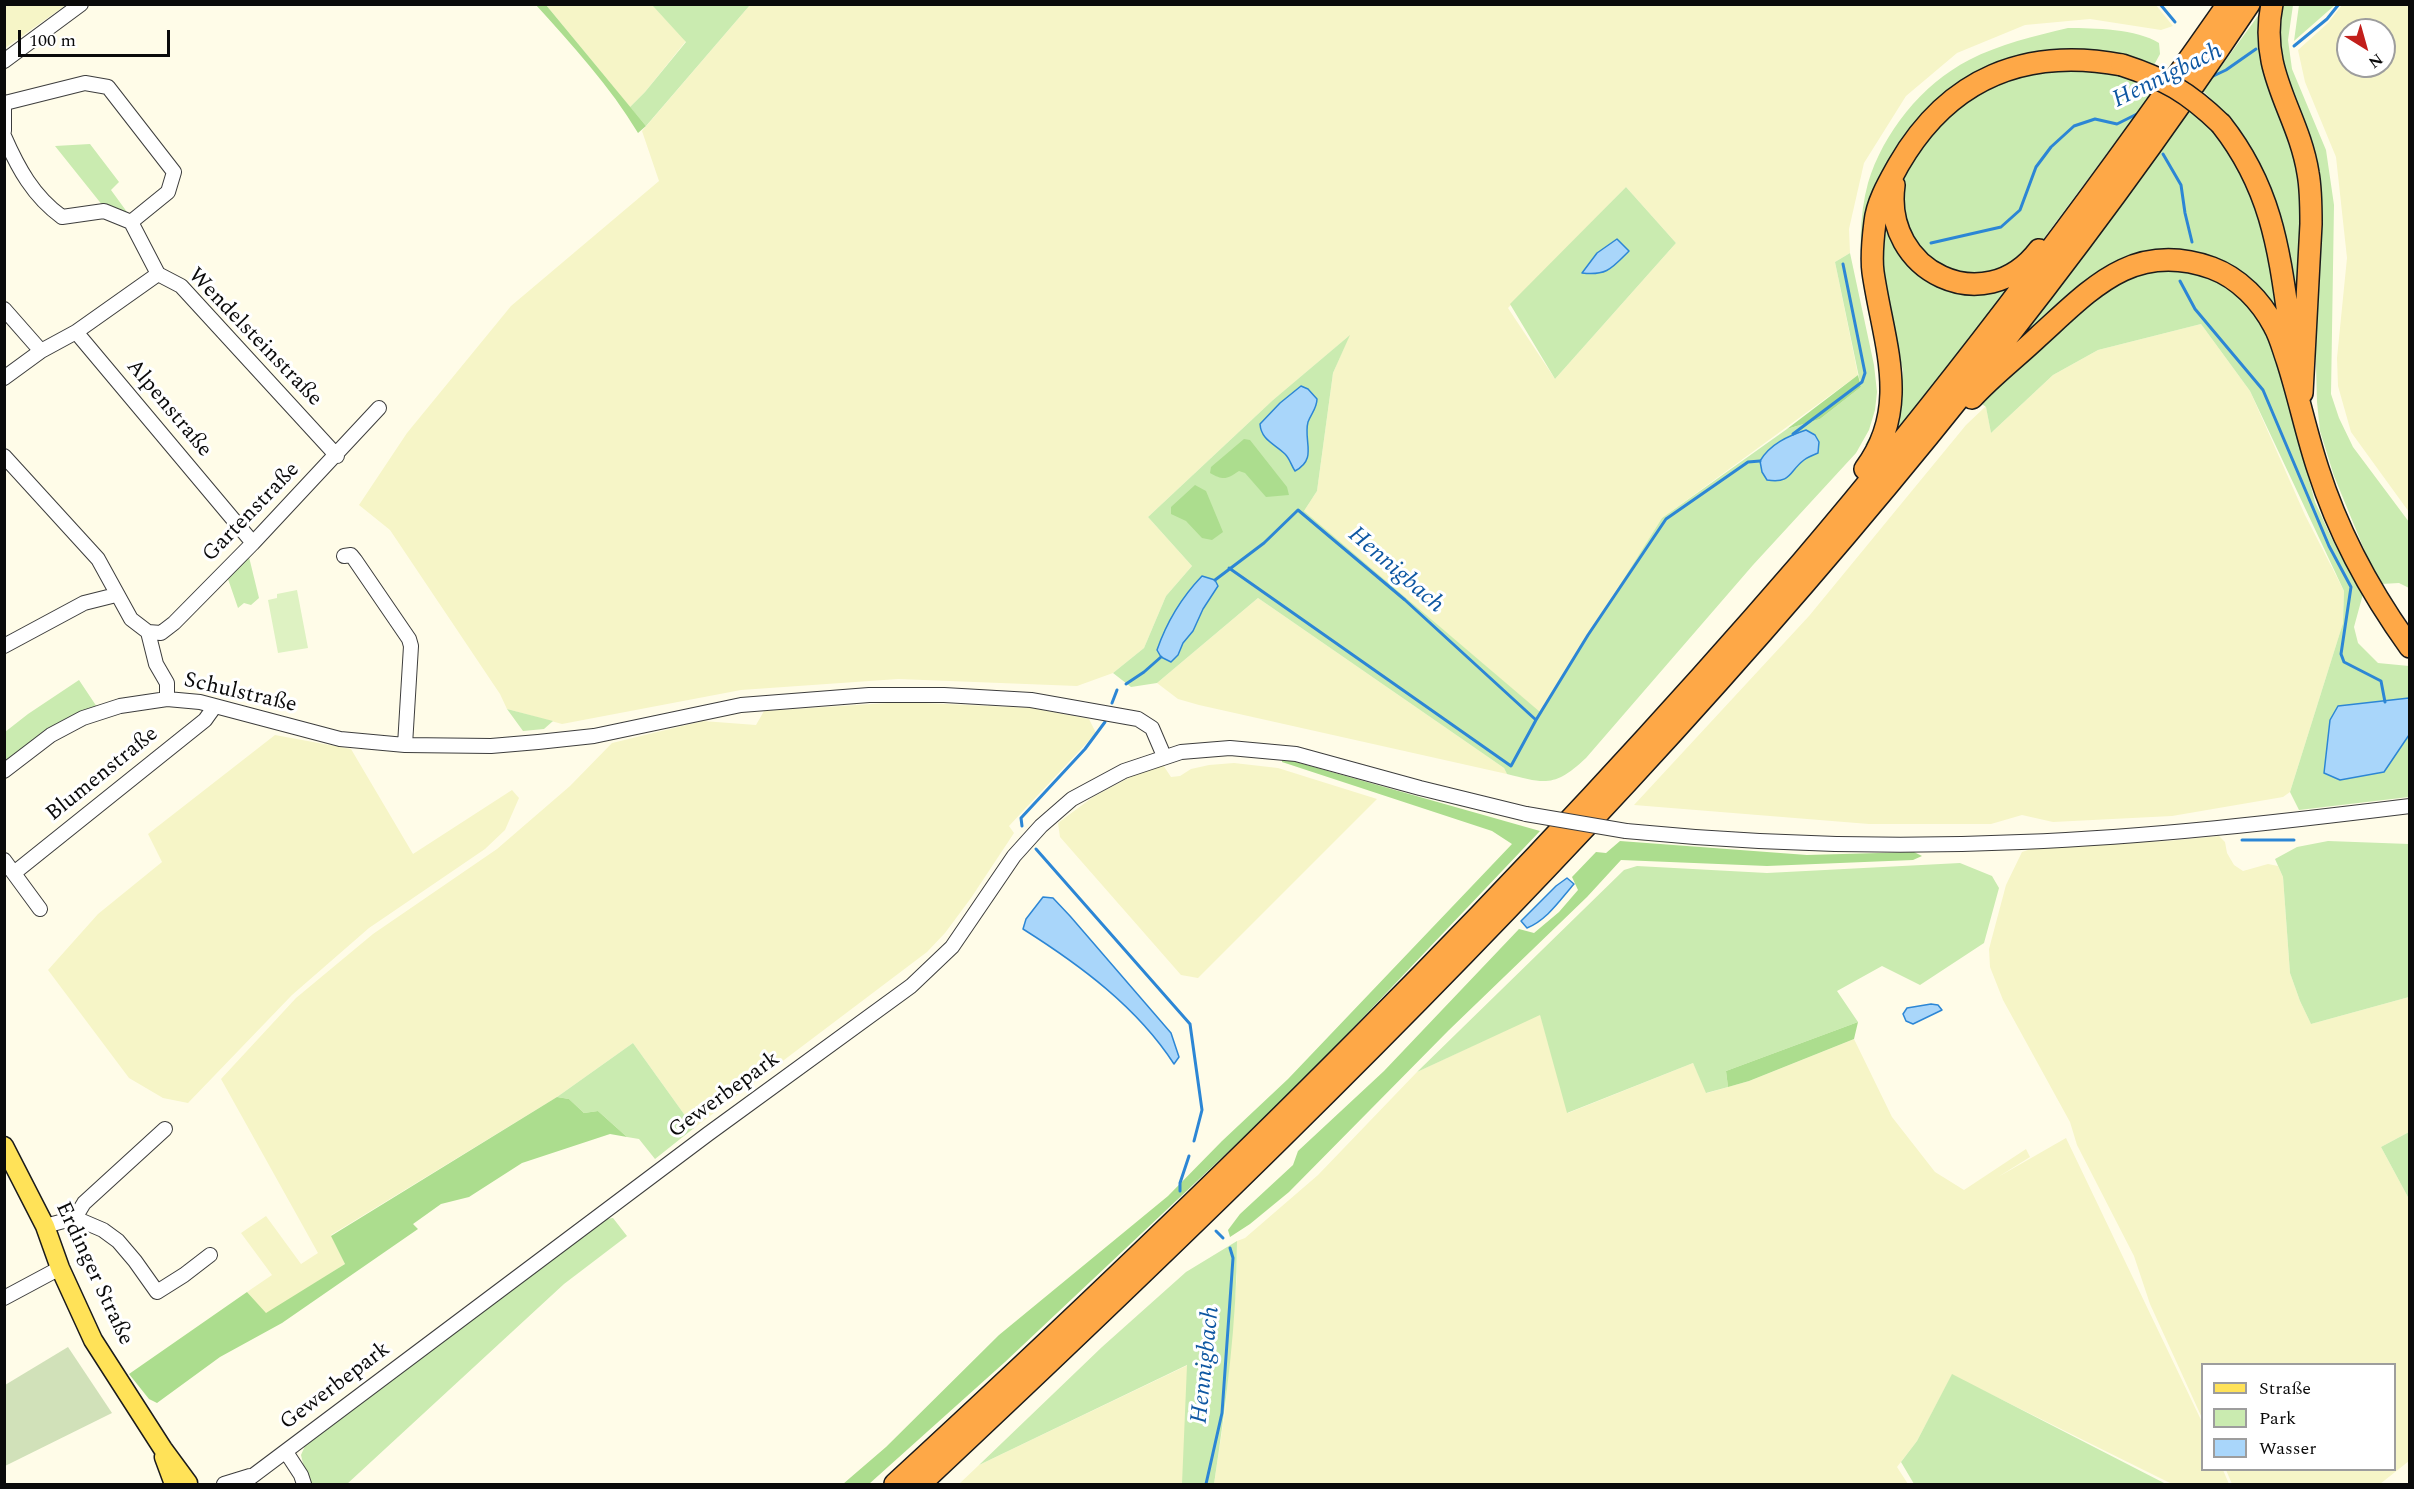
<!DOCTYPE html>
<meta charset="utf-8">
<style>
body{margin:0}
#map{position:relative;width:2414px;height:1489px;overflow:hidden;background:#fffce8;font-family:Spectral,serif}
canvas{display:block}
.frame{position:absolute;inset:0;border:6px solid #0a0a0a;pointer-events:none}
.legend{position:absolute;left:2201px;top:1363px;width:195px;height:108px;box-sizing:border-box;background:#fff;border:2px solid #9d9d9d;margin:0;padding:8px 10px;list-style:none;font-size:18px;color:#0a0a0a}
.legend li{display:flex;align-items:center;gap:12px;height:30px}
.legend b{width:30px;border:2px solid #9d9d9d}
.north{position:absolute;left:2336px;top:18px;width:60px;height:60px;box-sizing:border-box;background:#fff;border:2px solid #9d9d9d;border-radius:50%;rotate:143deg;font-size:16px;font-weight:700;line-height:24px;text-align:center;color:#0a0a0a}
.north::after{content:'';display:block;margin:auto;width:21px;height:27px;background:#c21f1b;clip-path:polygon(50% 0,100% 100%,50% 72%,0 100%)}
.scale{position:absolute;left:18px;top:30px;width:152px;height:27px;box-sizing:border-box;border:3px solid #0a0a0a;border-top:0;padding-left:8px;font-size:18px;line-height:21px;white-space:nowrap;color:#0a0a0a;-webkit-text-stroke:4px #fff;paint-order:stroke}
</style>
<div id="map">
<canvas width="2414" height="1489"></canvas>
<div class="frame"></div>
<ul class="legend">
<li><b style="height:8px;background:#ffe258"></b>Straße</li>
<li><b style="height:16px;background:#caebb0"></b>Park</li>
<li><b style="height:16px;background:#a9d6fa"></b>Wasser</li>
</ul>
<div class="north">N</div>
<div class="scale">100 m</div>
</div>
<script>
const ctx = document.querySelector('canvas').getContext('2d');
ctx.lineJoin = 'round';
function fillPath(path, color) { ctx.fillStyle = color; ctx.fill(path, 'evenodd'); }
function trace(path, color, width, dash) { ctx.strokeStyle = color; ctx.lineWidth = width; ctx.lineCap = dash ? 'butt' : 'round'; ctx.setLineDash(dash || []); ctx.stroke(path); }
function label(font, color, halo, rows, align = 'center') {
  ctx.font = font + ' Spectral,serif'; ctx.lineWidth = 6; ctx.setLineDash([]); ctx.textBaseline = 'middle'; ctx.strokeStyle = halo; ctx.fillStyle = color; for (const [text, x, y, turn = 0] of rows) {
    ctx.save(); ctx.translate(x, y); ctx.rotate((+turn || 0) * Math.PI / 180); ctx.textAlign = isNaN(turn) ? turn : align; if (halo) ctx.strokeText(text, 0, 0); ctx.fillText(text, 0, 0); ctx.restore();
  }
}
fillPath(new Path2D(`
 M5 4H66V5L5 48Z
 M2155 4 2173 26 2161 30 2090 19 2025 25 1957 53 1906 96 1864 163 1849 229 1850 253 1835 262 1858 375 1662 518 1540 713 1304 511 1317 491 1333 373 1349 336 1273 400 1148 517 1192 566 1166 596 1144 648 1113 673 1077 686 898 679 741 690 562 724 507 709 500 694 390 530 359 505 407 433 511 306 659 181 642 131 750 5ZM1626 187 1676 243 1555 379 1508 308Z
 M546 5H652L686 41 645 92 630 107Z
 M2342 5H2409V512L2351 432 2338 386 2337 358 2347 258 2336 157 2305 82 2298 50 2328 23ZM2348 30H2384V66H2348Z
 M2201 324 2250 391 2305 515 2344 591 2343 623 2290 792 2283 797 2172 816 2053 822 2022 815 1991 824H1869L1634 805 1809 616 1966 425 1986 406 1991 433 2053 375 2098 350Z
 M1258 598 1504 768 1507 774 1199 705 1178 699 1157 683Z
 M903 702 1032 708 1089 719 1096 733 1009 826 1014 833 971 898 945 933 927 952 694 1128 633 1043 557 1097 331 1235 345 1264 266 1314 247 1292 272 1275 241 1233 266 1216 301 1264 318 1253 221 1079 296 998 373 934 497 849 570 786 612 743 703 721 756 725 764 711Z
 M275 735 351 749 413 854 512 790 519 798 505 830 485 849 369 928 292 995 188 1103 163 1098 129 1078 48 970 98 914 162 862 148 834Z
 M1234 763 1278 768 1377 799 1198 978 1181 975 1060 837 1058 823 1093 797 1138 773 1163 765 1171 777 1180 776 1191 769 1209 765Z
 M2219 836 2225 842 2227 853 2234 865 2243 871 2268 864 2278 866 2283 877 2290 973 2300 1001 2311 1024 2409 997V1132L2381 1147 2409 1199V1461L2380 1484H2232L2226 1470H2394V1364H2202V1418L2150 1304 2134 1256 2077 1145 2070 1122 2003 1000 1990 967 1989 949 2006 885 2022 852 2037 847 2167 841Z
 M1540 1014 1568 1113 1693 1063 1707 1093 1749 1081 1854 1039 1892 1117 1935 1172 1964 1190 2026 1149 2030 1157 1998 1177 2066 1138 2202 1422V1470H2223L2229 1484H2172L1952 1375 1917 1441 1897 1467 1908 1484H1214L1225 1411 1237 1276V1241L1245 1238 1318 1175 1417 1072Z
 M1188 1365 1183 1484H959L979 1465Z`), '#f6f5c7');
fillPath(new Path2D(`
 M652 5H750L646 126 630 107 645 92 686 42Z
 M2266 5 2280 109 2306 198 2299 335 2287 242 2273 197 2251 147 2227 115 2203 91Z
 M2281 5H2293L2288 40 2292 69 2326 150 2334 205 2331 394 2339 418 2353 447 2409 522V588L2399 583 2381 584 2375 576 2334 476 2320 431 2317 402 2315 328 2318 199 2285 90 2277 15Z
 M2299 5H2335L2294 41Z
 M2068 28C2094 28 2137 29 2159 43L2160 54 2154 65C2094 45 2026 45 1971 80 1957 89 1939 99 1927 111 1881 160 1863 232 1873 297 1882 357 1904 385 1872 446L1865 445C1873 433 1881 417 1882 403 1887 365 1871 325 1864 287 1859 254 1859 216 1868 183 1883 133 1922 84 1969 60 2000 44 2034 36 2068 28Z
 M2047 69H2087L2118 74 2159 89 2154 90 2030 257 1985 279 1933 269 1903 228 1900 186 1908 165 1923 142 1944 120 1971 98 2009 80Z
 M2193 106 2203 116 2250 177 2271 242 2283 320 2256 291 2160 256 2008 353Z
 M90 144 119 182 111 190 127 212 124 215 103 206 55 146Z
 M1626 187 1676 243 1555 379 1510 304Z
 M1884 211 1923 274 2007 284 2012 290 1887 447 1900 402 1903 371 1881 275Z
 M1850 253 1874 365 1877 392 1875 410 1869 430 1856 453 1753 565 1586 758C1555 787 1546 784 1507 774L1504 768 1258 598 1157 683 1131 687 1113 673 1144 648 1166 596 1192 566 1148 517 1273 400 1350 335 1333 373 1317 491 1304 511 1540 712 1662 518 1787 429 1820 419 1861 387 1835 262Z
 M2190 268 2242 292 2273 329 2291 411 2315 502 2332 539 2363 594 2354 627 2358 643 2378 663 2409 666V797L2299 810 2290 792 2343 623 2344 591 2250 391 2201 324 2098 350 2053 375 1991 433 1986 407 1978 401 2070 318 2129 272Z
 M249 557 259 598 251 605 244 603 238 608 228 579Z
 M79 680 97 707 36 738 5 765V732L28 714Z
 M507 709 553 721 544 729 523 731Z
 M2328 841 2409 844V997L2311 1024 2300 1001 2290 973 2283 877 2275 859 2297 847Z
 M1960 863 1992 876 1999 888 1984 943 1920 985 1882 966 1837 991 1858 1022 1726 1071 1728 1087 1706 1093 1693 1063 1567 1113 1540 1015 1417 1072 1624 870 1637 866 1767 873Z
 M633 1043 694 1128 655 1159 639 1139 627 1137 598 1111 584 1113 569 1099 557 1097Z
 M2409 1132V1199L2381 1147Z
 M613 1218 627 1236 564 1284 347 1484H308L301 1455 305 1446 606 1219Z
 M1237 1241C1237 1322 1226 1404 1214 1484H1182L1187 1365 979 1465 1102 1347 1186 1272Z
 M1952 1374 2166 1484H1914L1901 1462 1917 1441Z`), '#caebb0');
fillPath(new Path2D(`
 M536 5H546L646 126 638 133C610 86 572 45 536 5Z
 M1858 375 1861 387 1820 419 1787 429Z
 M1244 439 1250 440 1287 487 1289 495 1266 497 1245 473 1239 471C1227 479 1224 481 1210 473L1211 467Z
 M1195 485 1206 491 1223 532 1212 540 1202 538 1186 521 1171 514V507Z
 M1282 758 1540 831 1298 1086 1005 1362 869 1484H843L886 1447 999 1335 1168 1196 1222 1141 1288 1079 1512 844 1492 831 1282 762Z
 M1620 841 1807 855 1914 852 1922 856 1913 860 1767 866 1621 860 1587 897 1449 1030 1289 1192 1250 1224 1230 1237 1228 1230 1240 1214 1293 1165 1298 1151 1384 1071 1519 929 1534 933 1559 912 1578 890 1572 877 1596 852 1606 853Z
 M1858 1022 1854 1039 1749 1081 1728 1087 1726 1071Z
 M557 1097 569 1099 584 1113 598 1111 627 1137 610 1134 522 1163 469 1197 441 1204 413 1224 418 1229 282 1323 220 1357 157 1403 149 1399 129 1374 247 1292 266 1313 345 1264 331 1236Z`), '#acdd8e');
fillPath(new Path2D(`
 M68 1347 112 1413 5 1466V1385Z`), '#d1e1b9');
fillPath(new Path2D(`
 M297 590 308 648 278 653 268 600 277 598V594Z`), '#def2c2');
const water = new Path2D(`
 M1617 239 1629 251C1612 268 1607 276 1582 273L1597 253Z
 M1301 386 1308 389 1317 399C1317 408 1311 414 1308 422 1303 441 1318 459 1295 471 1291 465 1290 459 1285 454 1275 444 1261 440 1260 424L1280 403Z
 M1806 430 1815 435 1819 442 1818 453C1813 455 1808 457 1804 460 1789 471 1792 484 1767 480L1762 472 1760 461C1770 444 1788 436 1806 430Z
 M1202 576 1215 580 1218 586 1203 609 1193 631 1183 643 1178 655 1171 662 1161 657 1157 650C1167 621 1181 598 1202 576Z
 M2409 698V735L2384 772 2340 780 2324 773 2330 720 2338 706Z
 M1567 878 1574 884C1560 900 1547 920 1527 928L1521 921 1556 886Z
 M1043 897 1053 898 1070 916 1171 1033 1179 1057 1174 1064C1137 1007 1080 965 1023 929L1026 919Z
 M1931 1004 1938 1005 1942 1010 1913 1024 1906 1021 1903 1014 1907 1008Z`);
fillPath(water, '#a9d6fa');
trace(water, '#2c86d5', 1.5);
trace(new Path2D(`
 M2160 4 2175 22
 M2294 46 2327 19 2339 4
 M2207 79 2226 70 2256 49
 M2163 154 2181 185 2185 213 2192 242
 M1931 243 2001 227 2020 210 2036 167 2051 147 2074 126 2095 119 2117 124 2139 113
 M2180 281 2195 309 2263 390 2329 546 2351 587 2341 654 2344 662 2381 681 2385 702
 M1793 434 1862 382 1865 373 1843 264
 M1229 568 1511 766 1536 720
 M1215 580 1264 543 1298 510 1405 600 1536 720 1588 635 1666 519 1748 462 1760 461
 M1126 684 1144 672 1161 657
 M1112 703 1117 690
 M1022 826 1021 818 1085 749 1105 722
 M2242 840H2294
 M1036 849 1190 1024 1202 1110 1194 1141
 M1180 1191V1183L1189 1156
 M1216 1231 1223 1238
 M1206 1484 1222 1413 1233 1258 1230 1248`), '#2c86d5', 3);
const minor = new Path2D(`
 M4 61 81 4
 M4 102V131
 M5 103 85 83 108 87 174 172 168 192 131 222
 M4 136C18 168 33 196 62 217L104 211 131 222 158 274
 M4 309 41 351
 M76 332 253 543
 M4 378 41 351 76 332 158 274 181 286 337 456
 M4 456 98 559 131 619 148 632 156 664 167 683V699
 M344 556 351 555 355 560 409 639 411 646 405 745
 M148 632 161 633 174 623 253 543 379 408
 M4 646 84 603 116 595
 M4 771 51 735 83 718 120 706 167 699 200 702 340 739 405 745 491 746 538 742 594 736 741 705 869 695H944L1031 700 1138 719 1152 728 1164 756
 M1626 831C1757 844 1889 848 2021 842 2151 837 2280 822 2410 806
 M4 860 40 909
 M14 873 205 720 215 706
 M75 1218 84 1203 165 1129
 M45 1226 75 1218 103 1230 118 1241 135 1261 157 1292 184 1275 210 1255
 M4 1298 60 1268
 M286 1452 301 1475 304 1484
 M224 1484 250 1476
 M242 1484 708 1134 911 986 952 947 1014 856 1041 826 1072 799 1124 771 1181 752 1230 748 1296 754 1420 788 1526 814`);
const major = new Path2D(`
 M4 1146 45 1226 60 1268 93 1340 163 1449 188 1483
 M164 1457 174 1484`);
const highway = new Path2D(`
 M2272 4C2258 73 2298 111 2308 173 2311 189 2311 207 2311 224L2302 393
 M2221 124C2277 195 2280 263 2293 349
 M1894 185C1882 272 1985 321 2039 250
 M1972 398C1992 376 2017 357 2039 336 2092 288 2134 240 2212 268 2239 278 2261 301 2274 326 2280 336 2283 349 2287 360 2299 397 2306 433 2318 469 2338 532 2371 593 2410 647
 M1865 469C1912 406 1883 342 1873 272 1871 257 1873 238 1875 222 1877 202 1889 182 1899 164 1949 78 2026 47 2122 65
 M895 1484C1212 1192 1520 889 1802 562 1954 384 2094 196 2228 4
 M920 1484C1405 1029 1878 560 2249 4`);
trace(minor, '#3d3d3d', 16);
trace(major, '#1b1b1b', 21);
trace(highway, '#1b1b1b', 24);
trace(minor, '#fff', 14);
trace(major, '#ffe258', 18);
trace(highway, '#fea847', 21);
const minorBridge = new Path2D(`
 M1526 814 1626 831`);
const highwayBridge = new Path2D(`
 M2122 65C2165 79 2188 92 2221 124`);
trace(minorBridge, '#3d3d3d', 16, []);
trace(highwayBridge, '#1b1b1b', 24, []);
trace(minorBridge, '#fff', 14);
trace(highwayBridge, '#fea847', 21);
label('22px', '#0a0a0a', '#fff', [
 ["Wendelsteinstraße",254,338,46],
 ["Alpenstraße",168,409,50],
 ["Gartenstraße",252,513,-46],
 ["Schulstraße",240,694,13],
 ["Blumenstraße",103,775,-39],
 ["Gewerbepark",725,1096,-36],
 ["Erdinger Straße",93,1274,65],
 ["Gewerbepark",336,1387,-37]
]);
label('italic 24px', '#0e57a2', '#fff', [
 ["Hennigbach",2168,77,-26],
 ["Hennigbach",1395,571,41],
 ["Hennigbach",1207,1365,-84]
]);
</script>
